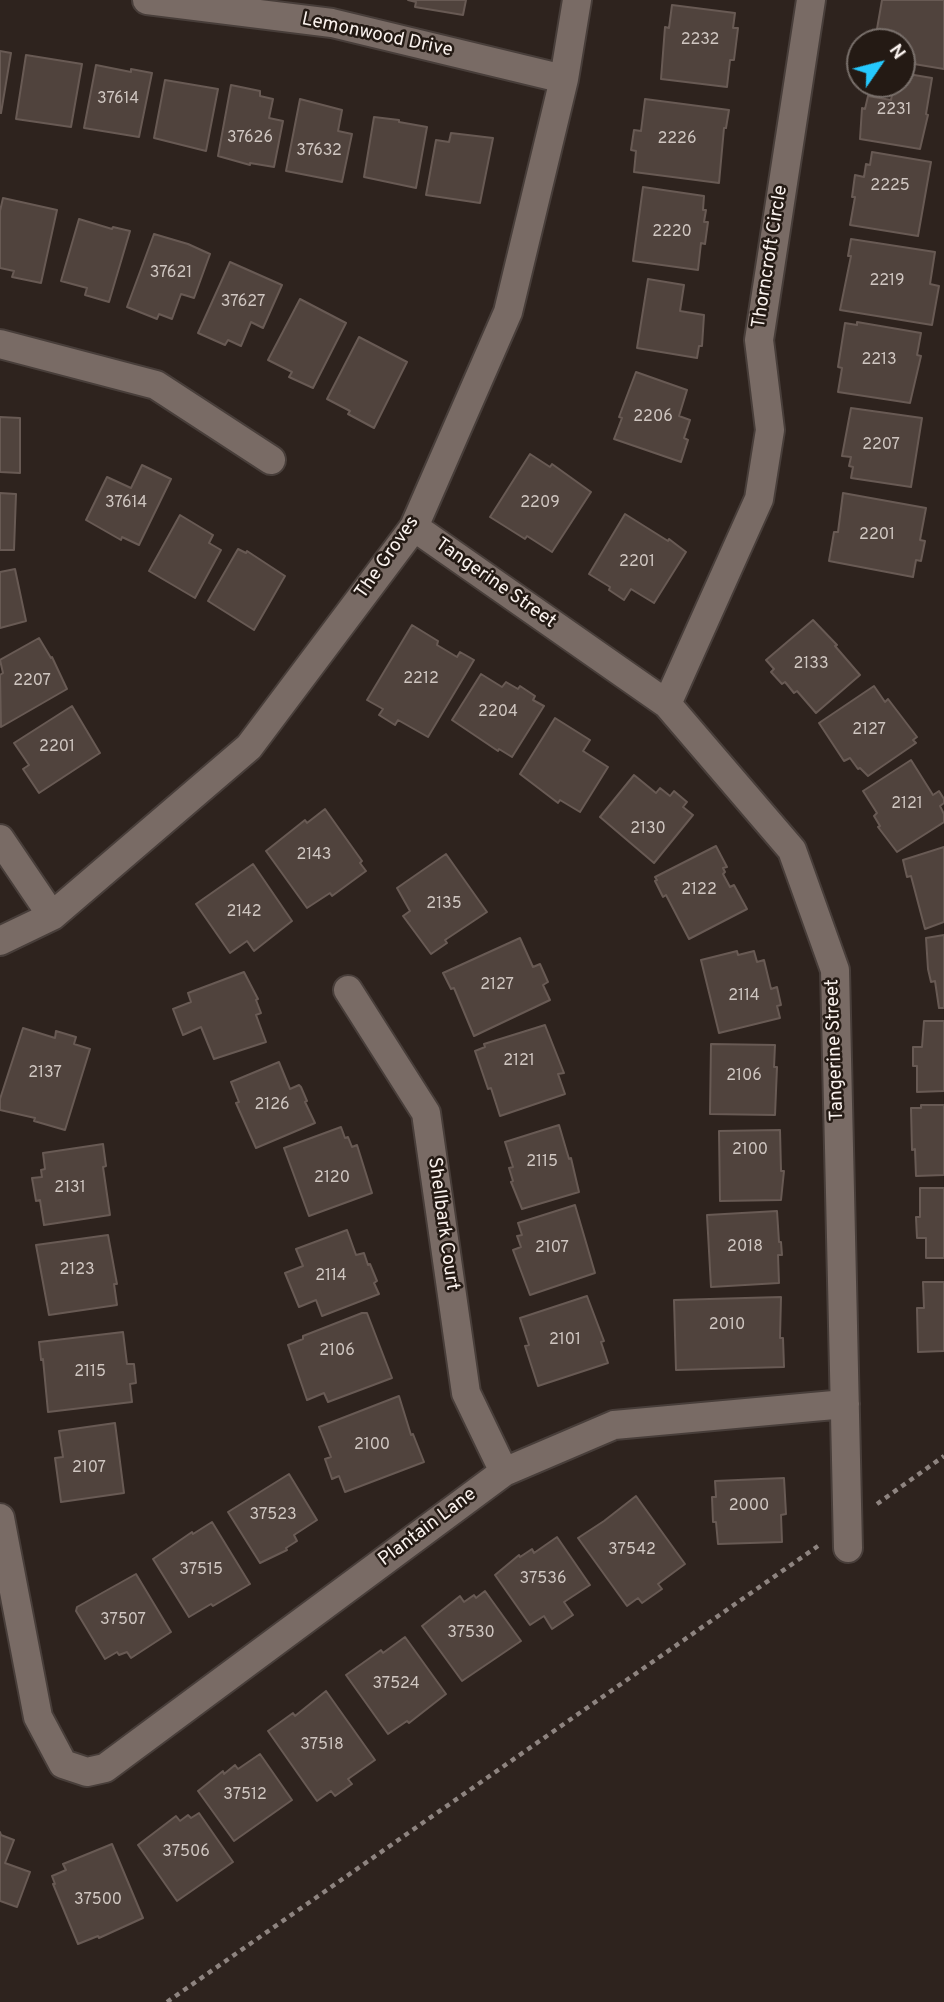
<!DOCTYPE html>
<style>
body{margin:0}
#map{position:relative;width:944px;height:2002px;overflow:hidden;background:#2e231e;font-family:Overpass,sans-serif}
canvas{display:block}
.north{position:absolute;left:846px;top:28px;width:70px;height:70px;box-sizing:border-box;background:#241a14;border:2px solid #79706b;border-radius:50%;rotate:55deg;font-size:19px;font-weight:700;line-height:28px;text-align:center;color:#f9f1ed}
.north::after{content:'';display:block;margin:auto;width:24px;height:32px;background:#25c9fe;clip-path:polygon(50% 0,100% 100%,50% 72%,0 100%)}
</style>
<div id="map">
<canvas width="944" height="2002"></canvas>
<div class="north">N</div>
</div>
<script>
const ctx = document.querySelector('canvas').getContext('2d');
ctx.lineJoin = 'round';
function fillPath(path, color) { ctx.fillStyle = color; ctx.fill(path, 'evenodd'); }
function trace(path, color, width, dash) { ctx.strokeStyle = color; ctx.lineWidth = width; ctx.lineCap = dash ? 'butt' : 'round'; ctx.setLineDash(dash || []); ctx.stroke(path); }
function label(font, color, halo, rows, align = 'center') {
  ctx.font = font + ' Overpass,sans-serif'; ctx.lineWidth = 5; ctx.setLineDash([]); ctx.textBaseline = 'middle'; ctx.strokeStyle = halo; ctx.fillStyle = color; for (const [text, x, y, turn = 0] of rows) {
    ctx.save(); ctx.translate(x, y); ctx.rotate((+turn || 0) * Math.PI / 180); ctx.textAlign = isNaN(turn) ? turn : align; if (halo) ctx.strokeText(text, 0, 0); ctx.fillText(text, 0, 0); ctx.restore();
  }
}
const building = new Path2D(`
 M408 0H466L463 15 415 7 416 2Z
 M882 0H944V69L902 62V42H878L880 30 877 29Z
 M672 5 735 13 733 28H738L734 60H730L727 87 661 79 665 27 669 28Z
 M0 51 11 53 1 113H0Z
 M26 55 82 64 71 127 16 119Z
 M96 65 131 72V69L152 73 139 137 84 128Z
 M902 73 932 78 926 114 928 115 920 149 860 139 862 108 865 109 868 96 891 100 894 84H902Z
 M165 80 218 89 206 151 154 138Z
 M231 85 260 91V96L273 99 269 118 283 121 274 167 250 163V165L218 156Z
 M300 99 342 110 338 131 352 134 342 182 286 171Z
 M645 99 729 110 726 128H724L719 183 634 172 636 151 631 150 634 130 641 131Z
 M374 117 399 120V122L427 127 416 188 364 177Z
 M451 133 493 138 480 203 426 195 436 140 449 142Z
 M872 152 931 162 918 236 850 225 855 197H852L855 175 864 177 866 164 870 165Z
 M643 187 704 196 703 210H706L704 222H708L705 244 701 243 698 270 633 261Z
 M3 198 57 210 41 283 12 277 14 271 0 268V211Z
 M79 219 112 229 113 227 130 231 109 302 85 295 87 288 61 281Z
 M154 234 188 244 210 254 194 298 181 294 172 319 159 314 157 319 127 307Z
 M851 239 935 252 930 284 939 286 932 325 840 310 851 256H848Z
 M230 262 282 285 263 328 251 322 241 346 228 340 225 345 198 333Z
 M648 279 684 285 680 311 704 315 702 346H699L697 358 637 348Z
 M300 299 346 323 313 388 289 377 292 372 268 360Z
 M857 322 921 333 917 355 921 356 910 403 838 392 842 368 838 367 845 323 857 325Z
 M359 337 407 362 374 428 348 414 350 411 327 399Z
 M636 372 687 390 679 416 690 420 684 438 688 440 681 462 614 439 622 418 619 417Z
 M851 408 922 418 911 487 851 478 853 467 849 466 851 457 842 456Z
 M0 417 20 418V473L0 472Z
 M530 454 550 467 552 464 591 492 552 552 527 536 525 539 490 517Z
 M142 465 171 479 139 545 122 537 121 540 86 520 107 477 131 488Z
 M0 493 16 494 14 550H0Z
 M843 493 926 508 920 540 925 541 921 561 916 560 913 577 829 561 834 532H838Z
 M625 514 668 541 669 539 686 552 654 603 631 589 624 600 609 590 610 587 589 574Z
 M180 515 213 535 209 543 221 550 195 598 149 571Z
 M238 549 246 553 247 551 285 576 254 630 208 601Z
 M15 569 26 621 0 628V572Z
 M813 620 837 645 835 646 860 675 816 713 797 691 794 693 785 682 782 684 771 672 774 669 766 660Z
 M412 625 438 641 437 645 457 657 460 652 474 660 428 737 398 720 395 725 379 715 383 709 367 700Z
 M39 638 51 658 52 657 67 689 1 727 0 675 3 673 0 660Z
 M481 674 502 687 506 682 518 689 520 686 535 696 533 700 544 706 512 757 499 749 498 751 452 720Z
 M874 686 885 702 888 699 917 737 913 740 916 743 868 776 860 768 858 769 850 758 844 761 819 723Z
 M72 706 100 753 39 793 23 769 29 765 14 743Z
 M555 718 590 740 583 751 608 767 580 812 560 800 558 803 520 774Z
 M911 760 933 795 939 791 944 799V803L940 806 944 814V822L897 852 878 827 880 826 874 816 877 813 863 791Z
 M634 775 656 793 660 788 670 796 674 791 687 802 683 807 693 815 654 863 600 817Z
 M325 809 362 861 360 863 366 871 332 896 330 893 307 908 266 851 305 820 307 823Z
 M716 846 727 867 723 868 725 872 723 874 730 887 734 885 747 909 689 939 666 895 663 897 655 881 657 880 655 877Z
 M944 847V922L925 929 911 876 907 877 903 860Z
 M446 854 487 912 445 940 447 943 431 954 403 916 410 911 397 888Z
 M253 864 292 921 254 951 247 941 230 953 196 904Z
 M944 935V1008H939L935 981 931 982 928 969 926 938Z
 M520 938 533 967 540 964 548 982 543 985 550 1000 474 1036 454 988 451 989 443 973Z
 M737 951 738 955 754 951 757 962 764 960 771 989 777 987 781 1005 777 1006 780 1018 719 1033 701 960Z
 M244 972 258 999 256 1000 261 1013 256 1015 266 1042 214 1059 201 1027 183 1035 173 1009 191 1002 188 993Z
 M924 1021H944V1091L917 1092V1066H913V1047H922Z
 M545 1025 564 1073 558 1074 565 1094 500 1116 491 1088 488 1089 475 1051 485 1047 484 1044Z
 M23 1028 55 1038 56 1031 76 1037 74 1044 90 1049 65 1130 34 1121 35 1118 0 1110V1099Z
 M711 1044 775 1045 774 1067H777L775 1115 710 1114Z
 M279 1062 290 1089 299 1085 301 1087 307 1101 305 1102 315 1123 256 1148 236 1103 239 1102 231 1082Z
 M921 1105H944V1175L916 1176 915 1149 912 1150 911 1108H921Z
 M559 1125 569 1159 571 1158 579 1192 522 1209 511 1182 513 1181 509 1168 513 1167 505 1142Z
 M341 1127 345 1138 348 1137 352 1147 357 1145 372 1193 309 1216 284 1148Z
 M780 1130 781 1171H784L781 1200 720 1201 719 1131Z
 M103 1144 106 1166 103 1167 110 1215 44 1225 40 1200 36 1201 32 1178 42 1177 41 1170 45 1169 43 1153Z
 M920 1188H944V1258H926V1238H917L916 1217H920Z
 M575 1205 595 1273 530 1295 513 1250 521 1247 517 1236 522 1235 518 1223Z
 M777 1211 779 1242H781L782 1255H778L779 1283 711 1287 707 1215Z
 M347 1230 356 1255 364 1253 368 1265 370 1264 377 1281 374 1283 379 1294 322 1316 316 1300 299 1307 285 1273 303 1266 296 1249Z
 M108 1235 117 1284H114L117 1305 49 1315 36 1245Z
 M923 1282H944V1351L918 1352 917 1308H924Z
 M587 1296 604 1341 601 1342 608 1363 538 1386 525 1346 529 1345 520 1318Z
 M781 1297 780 1338H783L784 1367 676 1370 674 1300Z
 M362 1313H367L392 1378 328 1402 324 1393 307 1400 288 1345 303 1339V1336Z
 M123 1332 127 1364H134L136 1383 130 1384 132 1402 48 1412 43 1359 41 1360 39 1342Z
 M399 1396 411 1435 413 1434 424 1462 345 1492 339 1476 332 1479 325 1459 331 1457 319 1427Z
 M115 1423 124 1493 61 1502 55 1458 63 1457 59 1431Z
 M289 1474 317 1520 294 1535 297 1541 286 1548 287 1550 260 1563 228 1512Z
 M784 1478 786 1514 781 1515 782 1542 718 1544 716 1522H713L712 1497H716L715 1481Z
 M636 1496 685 1564 658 1584 662 1589 642 1603 638 1598 627 1606 578 1538 604 1521Z
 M212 1522 250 1584 213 1606 211 1604 189 1617 153 1559 192 1532 193 1534Z
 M557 1537 590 1585 564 1602 573 1615 552 1629 544 1616 530 1625 495 1575 519 1555 520 1557 532 1549 534 1553Z
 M136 1574 171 1632 131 1658 127 1652 119 1655 117 1652 105 1659 76 1611 77 1607Z
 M485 1591 521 1641 462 1681 422 1626 460 1596 464 1602 474 1595 476 1598Z
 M405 1637 446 1694 409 1723 407 1721 388 1734 346 1675 381 1650 383 1653Z
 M326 1691 375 1760 348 1779 352 1784 335 1796 331 1791 317 1801 268 1731 293 1713 295 1716Z
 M260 1754 292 1800 234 1841 198 1791 223 1771 224 1774 235 1765 238 1769Z
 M199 1813 233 1862 177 1901 138 1845 176 1816 180 1821 188 1815 191 1818Z
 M0 1832 1 1835 14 1840 5 1863 30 1872 17 1907 0 1901Z
 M112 1844 143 1918 99 1938 98 1936 78 1944 53 1884H55L52 1876 66 1870 63 1864Z`);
fillPath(building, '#50433d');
trace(building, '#685a54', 2);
const minor = new Path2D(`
 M147 0 332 23 564 79
 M0 344 156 385 271 460
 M414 527 667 704 792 850 835 970 848 1548
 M667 704 759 499 770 430 759 340 811 0
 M0 839 52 916
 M0 941 52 916 249 747 414 527 508 312 564 79 577 0
 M348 990 426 1113 466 1393 504 1472
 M0 1518 38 1717 63 1764 87 1772 105 1768 504 1472 614 1425 845 1404`);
trace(minor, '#483e3a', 32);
trace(new Path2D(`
 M877 1504 944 1456
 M167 2002 818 1546`), '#8e8480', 4.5, [5, 5]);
trace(minor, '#796b65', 28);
label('16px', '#cfc6c1', null, [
 ["2232",700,41],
 ["37614",118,100],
 ["2231",894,111],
 ["37626",250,139],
 ["2226",677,140],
 ["37632",319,152],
 ["2225",890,187],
 ["2220",672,233],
 ["37621",171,274],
 ["2219",887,282],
 ["37627",243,303],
 ["2213",879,361],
 ["2206",653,418],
 ["2207",881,446],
 ["37614",126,504],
 ["2209",540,504],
 ["2201",877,536],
 ["2201",637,563],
 ["2133",811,665],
 ["2212",421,680],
 ["2207",32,682],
 ["2204",498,713],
 ["2127",869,731],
 ["2201",57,748],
 ["2121",907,805],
 ["2130",648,830],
 ["2143",314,856],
 ["2122",699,891],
 ["2135",444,905],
 ["2142",244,913],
 ["2127",497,986],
 ["2114",744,997],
 ["2121",519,1062],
 ["2137",45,1074],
 ["2106",744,1077],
 ["2126",272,1106],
 ["2100",750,1151],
 ["2115",542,1163],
 ["2120",332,1179],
 ["2131",70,1189],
 ["2018",745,1248],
 ["2107",552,1249],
 ["2123",77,1271],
 ["2114",331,1277],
 ["2010",727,1326],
 ["2101",565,1341],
 ["2106",337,1352],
 ["2115",90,1373],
 ["2100",372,1446],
 ["2107",89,1469],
 ["2000",749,1507],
 ["37523",273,1516],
 ["37542",632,1551],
 ["37515",201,1571],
 ["37536",543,1580],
 ["37507",123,1621],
 ["37530",471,1634],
 ["37524",396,1685],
 ["37518",322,1746],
 ["37512",245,1796],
 ["37506",186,1853],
 ["37500",98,1901]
]);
label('19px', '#f9f1ed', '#241a14', [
 ["Lemonwood Drive",377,36,12],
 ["Thorncroft Circle",771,257,-81],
 ["The Groves",388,558,-55],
 ["Tangerine Street",495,584,35],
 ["Tangerine Street",836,1050,-92],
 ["Shellbark Court",442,1224,82],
 ["Plantain Lane",428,1528,-37]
]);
</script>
